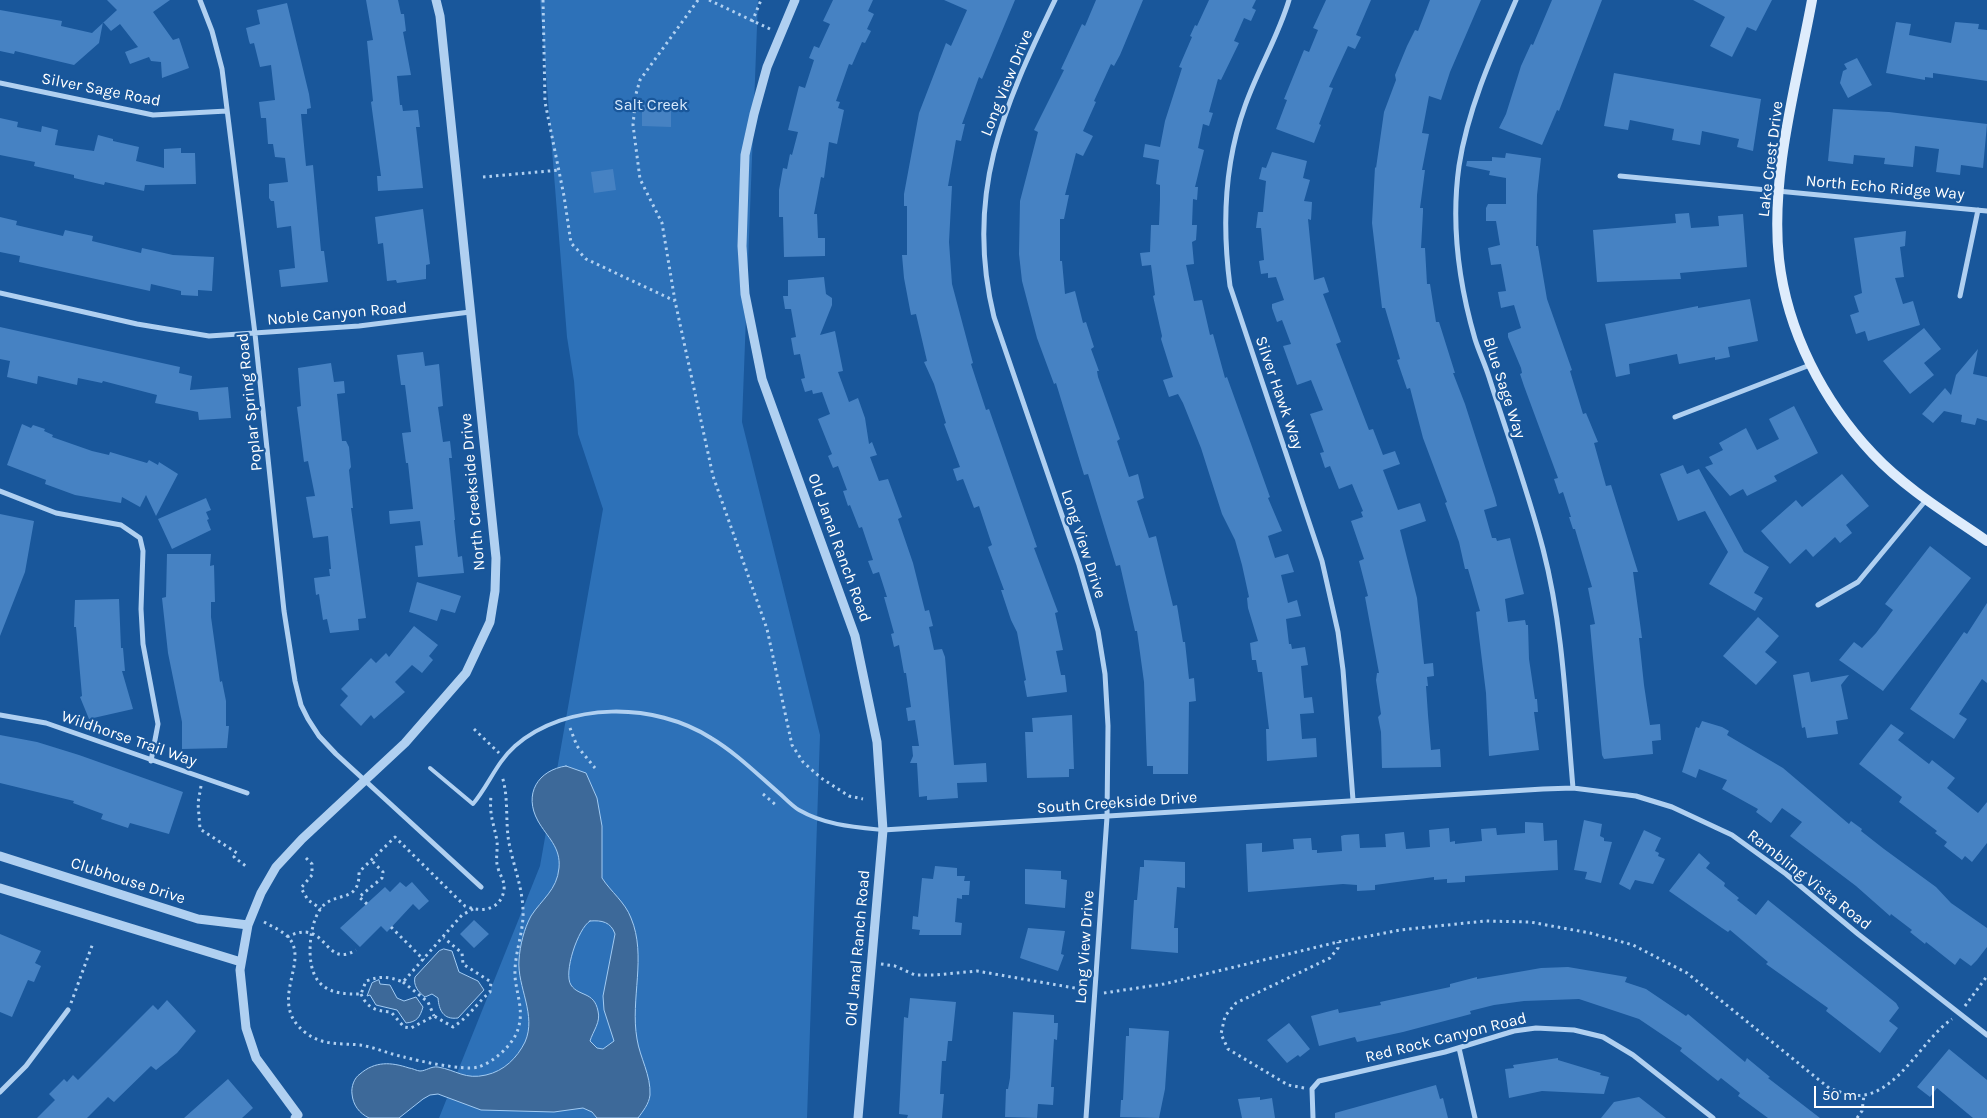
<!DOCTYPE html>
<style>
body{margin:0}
#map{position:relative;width:1987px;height:1118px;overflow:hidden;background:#19579b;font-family:Karla,sans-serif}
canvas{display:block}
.scale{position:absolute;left:1814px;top:1086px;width:120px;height:22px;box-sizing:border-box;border:2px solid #fff;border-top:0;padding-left:6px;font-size:15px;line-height:18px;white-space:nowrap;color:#fff;-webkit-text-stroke:4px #19579b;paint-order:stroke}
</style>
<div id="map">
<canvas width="1987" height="1118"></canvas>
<div class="scale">50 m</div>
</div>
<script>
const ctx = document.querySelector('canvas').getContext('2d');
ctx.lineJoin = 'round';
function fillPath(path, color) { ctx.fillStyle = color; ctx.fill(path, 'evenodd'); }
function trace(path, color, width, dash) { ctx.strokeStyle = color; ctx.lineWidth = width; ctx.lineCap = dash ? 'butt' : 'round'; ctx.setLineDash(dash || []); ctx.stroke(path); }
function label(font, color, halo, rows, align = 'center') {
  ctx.font = font + ' Karla,sans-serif'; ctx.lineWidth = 4.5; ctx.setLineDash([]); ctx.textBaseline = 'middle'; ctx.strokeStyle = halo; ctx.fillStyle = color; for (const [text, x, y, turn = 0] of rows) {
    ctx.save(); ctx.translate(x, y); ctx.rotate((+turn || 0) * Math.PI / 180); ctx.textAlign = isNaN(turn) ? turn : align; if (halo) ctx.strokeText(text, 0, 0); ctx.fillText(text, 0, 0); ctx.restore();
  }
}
fillPath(new Path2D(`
 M540 0H758L742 422 820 735 807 1118H439L540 866 603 509 578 434 574 381 567 337Z`), '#2d71b8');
const water = new Path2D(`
 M566 766 586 773 597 798 602 826V878C611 892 625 902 631 918 647 956 630 999 637 1039 640 1058 651 1075 650 1095 649 1104 643 1111 638 1118H597L592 1112 583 1108 554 1112 481 1110 438 1094 430 1095 423 1099 399 1118H369C359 1113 353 1105 352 1094 351 1087 354 1078 360 1074 375 1061 391 1062 409 1068 412 1068 417 1071 420 1071 426 1071 431 1066 438 1067 456 1070 465 1080 486 1075 504 1071 517 1058 525 1042 537 1015 517 987 519 960 520 945 524 929 531 916 542 899 557 890 559 868 561 847 547 837 538 821 523 794 538 770 566 766ZM590 921C602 920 611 922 615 934L603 996 604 1010 614 1041 603 1049 597 1048 590 1041C593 1031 601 1022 598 1011 594 991 579 997 571 985 563 973 578 928 590 921Z
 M444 949 452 951 459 972 478 981 484 990 458 1018C443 1020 439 1010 438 998L432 994 425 997C418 992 413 985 415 977L439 951Z
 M379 980 380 984 390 985 397 998 404 1001 416 997 423 1007C420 1017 417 1022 406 1023L397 1010 376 1005 370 995 367 996 372 983Z`);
fillPath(water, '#3d6999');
trace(water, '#a2cbf3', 1);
fillPath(new Path2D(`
 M107 0H170L153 12 173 40 179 38 189 68 162 78 161 62 151 61 149 57 130 64 125 52 138 47 120 24 111 31 103 22 99 43 74 65 15 51 14 54 0 51V10L62 21 61 26 92 33 117 10Z
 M366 0H398L401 14H404L406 31 403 32 411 75 397 76 400 105H402L403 111 418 110 420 127H416L423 188 378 191 377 176H381L371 102 373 101 367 41 373 40Z
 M833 0H873L868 11 874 14 867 29 871 31 865 43 862 42 852 65 849 64 836 101 840 102 838 108 844 110 837 144 829 142 824 178 821 177 814 214H817L818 238H825V256L784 257 783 217H779V190L783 168 787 169 790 154 792 155 798 132 788 130 799 86 805 88 814 60 809 58 814 46 819 48 830 24 823 21Z
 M944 0H1015L982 79 979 77 962 124H965L961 141 956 140 948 186H952L949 242 952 284 973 363 971 364 986 410 989 409 1037 547 1034 548 1058 612 1055 613 1063 650 1056 651 1061 675H1065L1067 692 1027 697 1024 681 1026 680 1017 632 1011 620 1001 590H1004L988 547 992 545 979 506 974 508 963 479 957 481 953 469 960 467 944 424 946 423 934 384 924 362 927 361 916 314 911 315 904 278 902 255H907V206H904V194L919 113 946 43 951 46 967 10Z
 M1096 0H1143L1120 55 1114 66 1111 64 1094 101 1096 102 1083 131 1093 136 1083 156 1076 153 1065 195H1069L1064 219H1060V261H1062L1065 294 1075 291 1083 323 1086 322 1094 347 1091 349 1099 371H1097L1098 377 1120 439 1117 441 1129 477 1138 474 1144 498 1137 501 1149 538 1156 536 1173 606 1177 605 1183 642H1185L1189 679 1194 678 1196 701 1189 702 1188 774H1153V766H1147L1144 682 1137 631H1135L1120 565 1116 566 1088 474 1084 475 1056 383 1054 384 1037 338 1022 281 1019 254 1020 201 1038 132 1034 130 1064 70 1061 69 1082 24 1085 26Z
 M1209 0H1256L1252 8 1256 10 1251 21 1244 18 1234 41 1239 43 1221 80 1218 79 1209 112 1213 113 1209 126 1203 124 1198 148 1204 150 1195 187H1198L1197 200 1193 199 1192 225H1197L1196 240 1192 242 1194 264 1186 265 1194 301 1202 300 1210 335 1213 334 1225 378 1227 377 1270 497 1268 498 1282 531 1268 536 1275 558 1288 554 1294 572 1281 575 1288 603 1297 600 1301 616 1286 619 1289 644H1291L1292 649 1305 647 1308 665 1301 666 1304 698 1312 697 1314 713 1300 714 1302 739 1316 738 1317 757 1267 761 1266 729H1269L1262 672H1258L1256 660H1252L1250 643 1258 641 1248 608 1247 598 1249 597 1242 565 1235 540 1222 514 1201 448 1183 403 1178 394 1169 397 1163 380 1173 377 1161 339 1162 336 1153 296 1155 295 1151 265 1142 266 1140 253 1150 252 1151 225H1159L1160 200V185L1156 184 1159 160 1143 157 1145 144 1160 147 1165 121 1182 68 1179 67 1192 37 1190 36 1195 25 1197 26Z
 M1326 0H1371L1356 35 1361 37 1355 49 1348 46 1329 87 1333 88 1319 124 1321 125 1314 143 1276 129 1287 100 1284 99 1304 50 1309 52 1318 30 1313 28Z
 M1430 0H1481L1450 72 1441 100 1429 96 1422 133 1429 134 1422 170H1425L1420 208H1423V212L1421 248H1425L1427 284H1430L1436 322H1439L1455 373H1453L1465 404 1495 498 1497 506 1484 510 1492 538H1496L1497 541 1510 538 1524 594 1505 599 1508 622 1525 620 1526 625H1528L1529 659 1535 699H1537L1538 712H1534L1539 750 1489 756 1486 693 1476 612 1480 611 1468 569H1465L1459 542 1445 503 1447 502 1423 438 1410 388 1407 389 1397 360 1400 359 1385 308H1382L1372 223 1375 167 1376 168 1384 112 1396 80 1395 75 1407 46 1415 30 1418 31Z
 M1552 0H1602L1559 111 1557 110 1542 145 1499 128 1506 114 1521 66 1531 44 1533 45Z
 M1693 0H1772L1756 31 1747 27 1732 57 1710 46 1725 17Z
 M287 3 309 94 311 108 307 109V114H301L306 166 313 165 321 251H324L328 282 281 287 279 270 295 268 291 226 277 228 274 201H271L269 198V184L288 182 285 158 275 157 273 144H268L266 118H261L259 102 275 100 271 65 260 67 254 43 250 44 249 41 246 28 260 24 257 10Z
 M1896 22 1911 24 1909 35 1951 43 1955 22 1979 24 1978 29 1987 30V81L1933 73V78L1925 77V80L1886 73Z
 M1857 58 1872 85 1848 98 1840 83 1843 71 1847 69 1844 64Z
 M1614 73 1761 99 1753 151 1737 147 1739 139 1702 131 1700 145 1672 140 1674 129 1630 120 1628 130 1604 126Z
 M642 105H671V127L642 126Z
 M1833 109 1889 112 1987 124 1983 168 1961 165 1960 175 1936 172 1939 149 1915 146 1913 167 1884 164 1885 158 1854 155 1853 164 1828 161Z
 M0 118 18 122 17 127 41 132 42 126 58 130 55 145 80 149 94 151 98 135 113 139V141L139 147 136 161 164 168V149L181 148V153H195L196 184 145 185 144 191 105 182 104 185 74 178V175L34 166 35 162 0 155Z
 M1272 152 1307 161 1303 178 1310 180 1304 201 1312 202 1311 220 1308 219 1314 280 1324 277 1329 292 1323 294 1341 342 1336 344 1369 430 1373 429 1383 455 1395 451 1400 464 1383 470 1398 510 1420 503 1426 521 1400 530 1417 598 1424 664 1433 663 1434 676 1427 677 1428 686H1426L1428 715 1431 750 1440 749 1441 767 1382 768 1381 732 1378 717 1381 714 1376 680 1377 673H1379L1365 597 1368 596 1359 561 1364 559 1351 521 1363 517 1361 512 1363 511 1352 484 1339 489 1330 466 1325 468 1320 453 1324 452 1310 414 1323 410 1311 380 1297 385 1283 346 1291 344 1282 320 1277 322 1272 308V304L1284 300 1276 277 1268 278V273L1261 274 1259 261 1264 260 1261 228H1256L1258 212H1263L1266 181 1259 179 1262 167 1266 168Z
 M1506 153 1541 158 1537 195 1536 246H1538L1547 299 1572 370 1570 371 1583 414 1586 413 1598 442 1594 443 1606 486 1611 485 1638 572H1633L1642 638H1639L1644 685 1650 725 1660 724 1661 740 1652 741 1653 754 1604 759 1602 755 1590 625 1595 624 1588 588 1592 587 1575 529H1573L1569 517H1571L1563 492 1559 494 1554 479 1558 478 1524 386 1520 374 1522 373 1521 368 1508 337V333L1521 328 1514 305 1501 308 1498 292 1506 291 1501 264 1491 265 1488 248 1500 245 1496 221H1486V208L1488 204H1506V178L1489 175 1490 171 1466 166 1467 161H1492V157L1505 158Z
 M613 169 616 190 594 193 591 172Z
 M423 209 430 264 426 265V279L397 283 396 280 387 281 383 243 378 244 375 217Z
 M1689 213 1691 228 1719 226 1718 216 1743 214 1747 267 1680 273 1681 279 1597 282 1593 230 1676 223 1675 214Z
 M0 217 17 221 16 225 63 236 65 230 93 236 92 241 141 253 142 248 173 255 214 257 212 291 198 290V296L181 295V291L151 284 150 291 19 262 20 256 0 252Z
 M1906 231 1905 246 1900 247 1904 277 1895 278 1903 304 1913 301 1920 325 1868 341 1865 331 1856 334 1850 315 1859 312 1854 296 1862 293 1854 238Z
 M824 277 826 294 832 298V305L820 335 835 331 843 371 838 372 849 402 858 398 865 418 869 444 872 442 877 455 870 457 879 481 888 479 902 517 898 519 913 563 925 611 929 610 933 626 929 627 934 650 942 649 945 657 954 765 986 763 987 782 957 783 958 798 927 800V796L919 797 917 763H910L913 756 912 746H919L915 720 908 721 906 708 911 707 906 673H904L899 645 894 647 891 634 894 633 884 597H887L879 572 873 574 868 561 873 560 862 527 859 528 850 505 848 506 843 491 847 490 838 466 833 468 828 456 832 454 818 419 830 414 822 392 813 394 812 390 805 392 801 379 805 378 800 354 794 355 791 338 796 337 791 309H785L783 296H788V280Z
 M1750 299 1758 341 1728 347 1730 357 1715 360V357L1679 364 1677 354 1629 364 1630 374 1616 377 1605 324 1698 306V308Z
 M0 327 180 367 179 373 192 376 190 390 228 387 231 418 199 420 198 412 155 403 157 395 103 381 102 383 78 378 77 385 38 376 37 384 7 377 10 361 0 359Z
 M1924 328 1941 349 1924 363 1934 375 1910 394 1883 361Z
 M1978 349 1973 374 1987 377V421L1977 418 1975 425 1961 422 1962 415 1944 411 1933 423 1922 414 1945 388 1951 395 1956 375Z
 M423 352 425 366 439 364 443 406 438 407 443 442 450 441 452 458H449L455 520H454L458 557 462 556 464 573 418 577 415 546 423 545 420 521 390 524 389 511 413 509 408 463H406L402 433 411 432 405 385H401L397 355Z
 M331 363 334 382 344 381 345 393 337 394 342 441H346L349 447 351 467 349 470 353 508H351L366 618 358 619 359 630 330 633 327 619 323 620 319 594 316 595 314 578 330 576 329 569H331L328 536 313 538 306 497 315 496 308 461 304 462 297 407 301 406 298 368Z
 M1794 406 1818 453 1774 476 1777 481 1747 496 1743 489 1730 496 1705 467 1713 464 1709 457 1723 450 1719 443 1746 428 1757 450 1779 439 1769 419Z
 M22 424 31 428 33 425 45 429 44 431 53 435 52 437 92 451 109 455 110 452 147 463 149 460 158 465 159 462 178 474 156 516 146 495 140 507 122 497 121 503 75 495 45 484 46 480 7 465Z
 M1683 465 1687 474 1699 469 1744 552 1769 567 1754 593 1763 598 1755 611 1709 584 1728 552 1705 511 1678 521 1660 474Z
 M1842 474 1869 506 1846 525 1852 533 1840 543 1835 537 1813 557 1806 549 1790 564 1761 531 1796 500 1802 507Z
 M206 498 211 510 206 512 209 519 207 520 211 530 172 549 158 519Z
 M0 514 34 521 25 572 0 636Z
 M1930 546 1971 578 1883 691 1839 660 1854 642 1862 648 1876 633 1893 610 1885 604Z
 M167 554H211L210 566 214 565 215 602H211V617L220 682 222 681 226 701V726H229L227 748 182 749V722L168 653 162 598 166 597Z
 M417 582 461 596 455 613 441 609 437 621 409 612Z
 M119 599 121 648H123L125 671H122L133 709 89 719 80 697 82 696 76 627H74L75 600Z
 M1987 603V683L1982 679 1959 714 1967 719 1954 739 1910 709 1964 632 1967 634Z
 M1758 617 1779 636 1765 652 1777 662 1756 685 1723 656Z
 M414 626 438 645 429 656 433 660 422 673 412 665 395 682 405 692 374 719 371 715 361 726 340 705 348 696 341 689 371 658 376 663 386 653 389 657Z
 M1809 672 1811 682 1849 675 1841 685 1848 719 1836 721 1838 734 1807 738 1805 727 1802 728 1793 675Z
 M1072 715 1074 769H1069V777L1027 778 1025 732H1033L1032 718Z
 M1702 721 1722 727 1729 731 1727 735 1783 768 1849 824 1851 821 1862 829 1861 831 1884 849 1936 887 1951 903 1987 928V947L1977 960 1971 966 1960 958 1955 965 1926 942 1925 944 1910 932 1912 930 1891 914 1890 916 1856 886 1790 836 1802 822 1782 808 1771 823 1756 812 1758 809 1722 789 1727 780 1699 769 1696 778 1682 772 1696 727 1699 728Z
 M1891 724 1904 733 1898 740 1929 764 1932 760 1955 778 1947 788 1978 813 1987 802V843L1972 862 1965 856 1962 860 1944 846 1947 842 1935 833 1937 831 1899 802 1902 797 1859 764Z
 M0 735 37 742 79 755 183 792 169 834 130 823 128 828 101 819 103 814 73 803 74 801 0 783Z
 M1584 820 1602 824 1600 836 1604 838V841L1612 842 1601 883 1585 879 1587 872 1574 870Z
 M1525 822 1543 823 1544 841 1557 840 1558 870 1465 876V882L1447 883V879L1434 880V877L1375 885V890L1357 891V885L1343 884 1248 892 1246 844 1262 843V852L1294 849 1293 839 1311 838 1312 850H1317V853L1342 851 1341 836 1344 835 1359 834 1360 848 1386 847 1385 834 1404 832 1406 849 1430 847 1429 830 1449 828 1450 842 1455 841V844L1482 841 1481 829 1496 828 1497 835 1525 833Z
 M1644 830 1661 838 1655 851 1659 853 1658 856 1665 859 1653 884 1635 880 1630 890 1619 884Z
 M1699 853 1710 863 1706 868 1725 883 1724 886 1739 898 1737 900 1756 915 1768 900 1896 1003 1899 1008 1889 1021 1898 1028 1880 1053 1826 1011 1828 1008 1766 964 1768 962 1730 930 1728 932 1722 928 1669 891Z
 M1144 860 1185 862V888L1177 887 1174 928H1178V953L1131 949 1134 900H1137L1140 867H1144Z
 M935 866 957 868V876H965L964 881H970L969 895H962V899L957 898 955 922 962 923 961 935H919L920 930 912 929 913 916 918 917 922 878 933 879Z
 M1025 869 1061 871V879L1067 880 1065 908 1025 904Z
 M400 882 406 887 412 882 429 901 419 910 413 904 387 932 381 926 360 947 340 928 385 887 390 892Z
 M474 920 489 934 474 948 460 934Z
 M1028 928 1065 931 1061 954 1064 955 1058 971 1020 958Z
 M0 934 41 951 35 963 41 966 34 982 28 980 12 1017 0 1012Z
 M1568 967 1627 977 1625 982 1646 989 1686 1016 1688 1014 1745 1062 1747 1058 1770 1077 1768 1078 1820 1118H1768L1738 1096 1740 1093 1721 1078 1718 1081 1680 1051 1682 1048 1639 1019 1579 999 1524 1001 1494 1005 1470 1011 1471 1014 1403 1032 1357 1042 1355 1037 1319 1046 1311 1016 1338 1009 1339 1013 1381 1005 1380 1002 1450 987V984L1477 977V979L1501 975 1541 968Z
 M910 998 956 1002 952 1041H948L946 1061H942L940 1094H944L942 1118H907L908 1115 899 1114 904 1017 908 1018Z
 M167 1000 196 1031 177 1053 156 1070 151 1066 114 1102 108 1097 87 1118H37L55 1100 49 1094 64 1079 67 1082 73 1075 78 1080 153 1005 158 1010Z
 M1013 1012 1054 1015V1023H1058L1057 1040 1054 1039 1051 1087H1054L1053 1105 1038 1104 1037 1118 1005 1117 1006 1089H1008L1010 1078Z
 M1289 1023 1310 1049 1300 1057 1298 1055 1287 1063 1267 1040Z
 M1129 1028 1169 1031 1165 1089 1159 1118 1120 1117 1121 1100H1123L1126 1036H1129Z
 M1949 1049 1987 1080V1118H1973L1937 1088 1930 1097 1917 1087Z
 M1558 1058V1060L1601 1073 1600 1075 1609 1077 1604 1094 1542 1091 1509 1098 1505 1069 1514 1068 1513 1065Z
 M228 1079 253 1108 242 1118H184Z
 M1436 1085 1440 1099 1443 1098 1448 1118H1335V1113Z
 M1260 1097V1100L1272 1098 1275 1118H1242L1238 1099Z
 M1639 1097 1666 1118H1601L1614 1102Z`), '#4682c3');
trace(new Path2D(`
 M543 0 545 102 564 196 571 243 586 259 675 301
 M698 0 640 80 636 94 633 125 640 179 662 223 675 301 713 476 767 629 792 745 803 762 821 778 849 796 863 799
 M709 0 772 30
 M752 22 761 0
 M483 177 560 170
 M570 728 577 746 595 768
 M474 729 499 753
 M201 786 198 803 200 829 237 853 234 857 247 867
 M763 794 777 806
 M306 858 312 864V875L301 888 308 900 321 909
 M367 904 359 897 382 878 383 872 372 861
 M473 909 462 915 403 982C388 976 380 976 366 981L361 994C329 995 311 987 310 952 310 939 312 923 319 911 332 889 360 906 359 872L395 837 465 906C481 913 501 910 504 890 505 880 500 876 498 868 495 860 498 850 497 841 494 824 489 815 491 796
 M264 922C273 927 283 931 289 938 310 963 266 1003 306 1033 323 1046 340 1043 360 1045 374 1047 389 1054 404 1057 418 1061 465 1071 478 1067 493 1063 514 1044 518 1029 524 1011 517 996 515 977 514 956 522 937 523 917 524 891 514 868 509 843 505 821 509 798 502 776
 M391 927 424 960
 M287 937C328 916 323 970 356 950
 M881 964 895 966 915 975H935L977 971 1086 990
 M403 982 428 1002 434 1016
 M1104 993 1164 984 1338 942 1400 930 1485 921 1530 922 1590 933 1633 945 1687 973 1829 1088C1840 1092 1852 1097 1864 1095 1899 1090 1924 1038 1952 1019
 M361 994C367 1008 376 1011 391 1012L404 1027 411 1028 434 1016 453 1027C470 1016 475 1005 490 992L491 982 463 964 462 953 444 938
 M71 1003 93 943
 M1965 1006 1987 976
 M1304 1088 1288 1085 1228 1049 1221 1034 1225 1016 1236 1003 1330 958 1338 948V942
 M1857 1118 1862 1111 1864 1095`), '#b0d0f1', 3, [2.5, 4]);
trace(new Path2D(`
 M430 768 473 804C489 785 496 763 515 746 567 701 655 702 711 738 736 753 757 774 779 793 785 798 792 806 799 810 825 825 853 827 883 830`), '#b0d0f1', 4);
trace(new Path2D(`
 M200 0 212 31 222 69 255 334 284 611 295 681 301 705 308 719 319 736 336 754 481 887
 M1055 0C1003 108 964 195 994 317L1079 565 1098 631 1105 674 1108 726 1107 817 1086 1118
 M1289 0C1278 37 1258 69 1245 106 1224 164 1222 225 1230 286L1322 561 1338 632 1343 670 1353 800
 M1516 0C1493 53 1468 108 1459 166 1451 223 1459 284 1475 339 1479 352 1485 364 1489 377 1507 434 1528 491 1543 549 1563 626 1566 708 1573 788
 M0 83 153 115 227 111
 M1620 176 1987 211
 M0 293 137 324 209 336 359 326 470 312
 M1960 296 1978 210
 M1675 417 1810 365
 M0 491 56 513 121 525 140 538 143 551 141 609 143 644 158 724 151 761
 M1818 605 1858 582 1926 500
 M0 715 46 723 247 793
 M883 830 1543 789 1573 788 1636 796 1672 807 1732 835 1786 874 1858 934 1987 1035
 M1459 1048 1475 1118
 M0 1092 26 1066 68 1010
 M1313 1118 1312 1089 1319 1081 1445 1052 1514 1031 1536 1028 1574 1030 1603 1037 1633 1055 1713 1118`), '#b0d0f1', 5);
trace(new Path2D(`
 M795 0 767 67 754 114 745 155 742 246 745 294 762 379 855 636 877 742 883 830 858 1118
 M0 856 198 919 248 925
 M0 888 241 962
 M295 1118 298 1115 256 1058 246 1028 240 970 248 925 261 893 276 867 302 839 405 743 466 673 490 622 495 591 496 558 440 16 436 0`), '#b0d0f1', 9);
trace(new Path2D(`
 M1812 0C1797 82 1770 175 1779 259 1787 331 1823 401 1873 454 1906 489 1948 514 1987 541`), '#deecfc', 10);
label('16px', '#fff', '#19579b', [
 ["Long View Drive",1007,83,-68],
 ["Silver Sage Road",101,90,11],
 ["Lake Crest Drive",1771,159,-83],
 ["North Echo Ridge Way",1885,188,5],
 ["Noble Canyon Road",337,314,-5],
 ["Blue Sage Way",1504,388,72],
 ["Silver Hawk Way",1279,393,71],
 ["Poplar Spring Road",250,402,-96],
 ["North Creekside Drive",473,492,-95],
 ["Long View Drive",1083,544,72],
 ["Old Janal Ranch Road",839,548,70],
 ["Wildhorse Trail Way",129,739,19],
 ["South Creekside Drive",1117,803,-4],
 ["Rambling Vista Road",1809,880,38],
 ["Clubhouse Drive",128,881,18],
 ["Long View Drive",1085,947,-86],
 ["Old Janal Ranch Road",858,948,-85],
 ["Red Rock Canyon Road",1446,1038,-14]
]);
label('16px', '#d7e9fc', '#19579b', [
 ["Salt Creek",651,105]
]);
</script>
